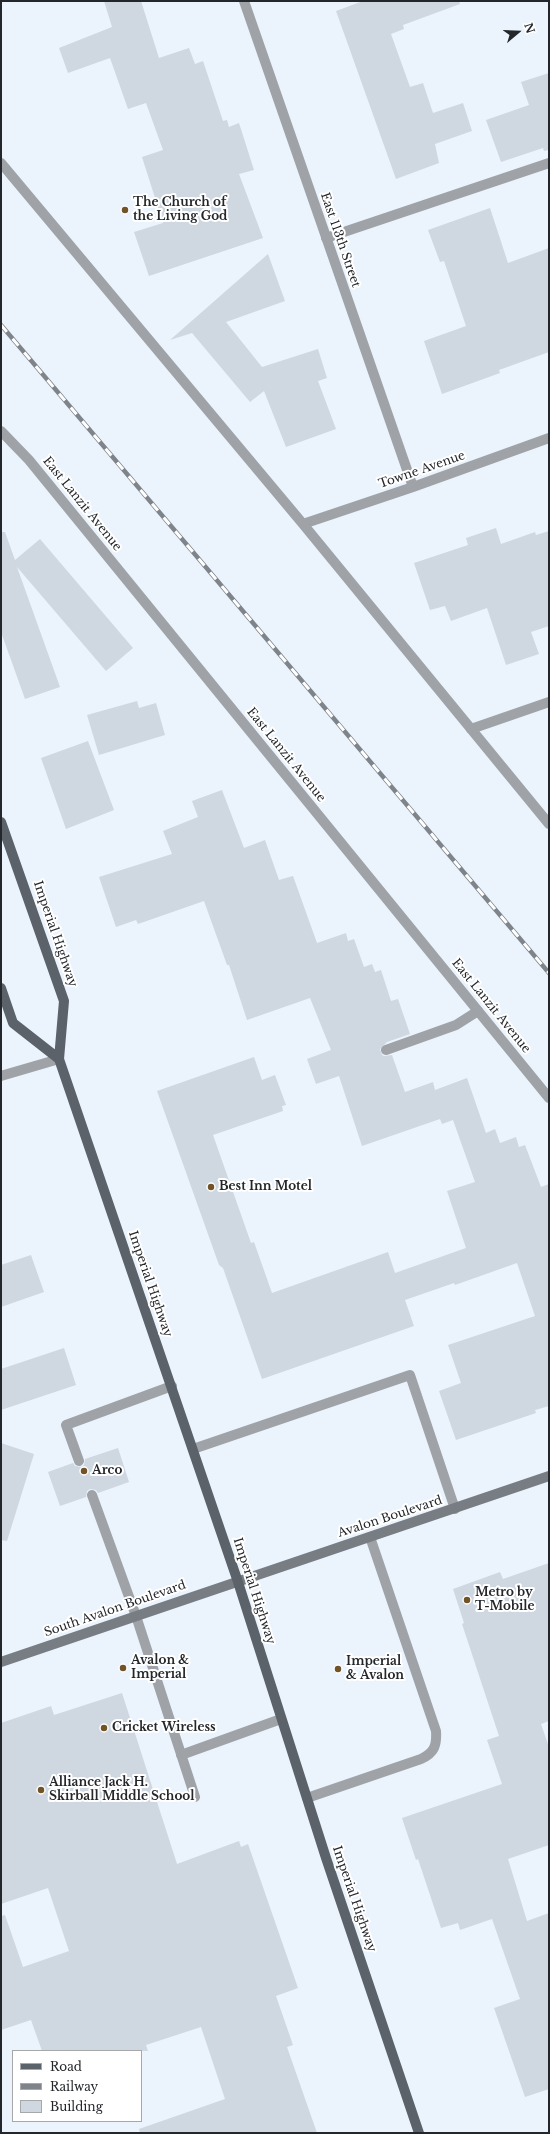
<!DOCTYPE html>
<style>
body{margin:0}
#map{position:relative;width:550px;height:2134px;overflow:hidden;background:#ebf3fd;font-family:"Libre Baskerville",serif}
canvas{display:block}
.frame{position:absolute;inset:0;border:2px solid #23262a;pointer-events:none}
.legend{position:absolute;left:12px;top:2050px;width:130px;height:72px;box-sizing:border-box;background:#fff;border:1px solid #a7a8aa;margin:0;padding:5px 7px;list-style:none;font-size:12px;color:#23262a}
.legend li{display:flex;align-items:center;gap:8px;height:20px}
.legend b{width:20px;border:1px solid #a7a8aa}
.north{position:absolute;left:498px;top:12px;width:40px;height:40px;-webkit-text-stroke:3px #fff;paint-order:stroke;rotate:71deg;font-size:11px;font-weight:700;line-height:16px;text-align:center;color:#23262a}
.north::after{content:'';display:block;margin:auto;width:14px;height:18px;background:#23262a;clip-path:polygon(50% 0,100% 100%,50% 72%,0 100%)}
</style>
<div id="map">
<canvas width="550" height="2134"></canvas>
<div class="frame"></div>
<ul class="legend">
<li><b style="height:5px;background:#5c6269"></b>Road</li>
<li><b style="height:5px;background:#7f848b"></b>Railway</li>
<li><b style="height:11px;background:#cfd7e1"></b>Building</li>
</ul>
<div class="north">N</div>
</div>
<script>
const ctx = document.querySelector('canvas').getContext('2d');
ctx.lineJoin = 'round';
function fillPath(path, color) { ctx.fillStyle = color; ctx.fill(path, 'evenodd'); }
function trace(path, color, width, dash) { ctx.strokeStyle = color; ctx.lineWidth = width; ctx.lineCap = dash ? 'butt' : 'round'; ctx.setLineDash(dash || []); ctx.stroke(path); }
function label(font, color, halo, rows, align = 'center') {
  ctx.font = font + ' "Libre Baskerville",serif'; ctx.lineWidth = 4; ctx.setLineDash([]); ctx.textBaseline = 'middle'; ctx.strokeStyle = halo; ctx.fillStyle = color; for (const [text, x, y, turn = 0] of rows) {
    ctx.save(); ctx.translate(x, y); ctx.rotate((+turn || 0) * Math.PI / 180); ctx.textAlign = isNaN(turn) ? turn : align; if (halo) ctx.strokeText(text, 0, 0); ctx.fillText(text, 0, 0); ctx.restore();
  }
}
fillPath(new Path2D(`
 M104 1H141L159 58 189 48 195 64 203 61 223 121 227 120 229 127 239 123 254 170 239 174 263 238 149 276 134 232 163 223 142 157 163 150 146 103 128 109 110 58 68 73 59 48 112 27Z
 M363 1H459L460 4 403 25 404 29 391 34 410 87 423 83 433 113 463 103 472 131 435 144 439 163 396 179 336 11Z
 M549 73V150L544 151 543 148 501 162 486 120 529 105 521 82Z
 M490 208 508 263 549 248V352L499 370 500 373 442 394 424 341 466 326 444 261 440 262 428 230Z
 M268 254 285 301 226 322 262 367 318 349 327 378 318 381 336 429 286 447 264 391 250 402 192 333 170 340Z
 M496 528 501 544 535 532 536 535 549 531V626L531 632 539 654 506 665 487 608 451 621 445 606 430 610 414 563 468 545 466 538Z
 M1 532H5L15 560 40 539 133 648 106 671 17 567 60 687 25 699 1 632Z
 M137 701 139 708 156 703 165 735 99 755 87 715Z
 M88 741 114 810 66 829 41 758Z
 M222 790 244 848 265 840 279 880 293 876 317 943 346 933 348 941 354 939 364 967 372 964 375 972 381 970 391 1001 398 999 410 1034 387 1042 380 1049 382 1055 384 1056 392 1055 405 1092 433 1082 435 1090 467 1078 486 1133 495 1129 500 1143 516 1137 519 1147 525 1145 541 1187 549 1184V1406L535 1410 536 1413 456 1440 439 1391 461 1383 448 1345 535 1316 517 1263 455 1285 454 1283 405 1300 414 1326 262 1379 223 1268 219 1265 157 1091 254 1057 262 1080 275 1075 286 1105 282 1106 283 1111 213 1135 251 1243 254 1242 272 1293 388 1252 395 1273 466 1248 447 1191 475 1182 453 1120 442 1124 440 1119 362 1146 339 1076 316 1084 307 1059 331 1050 310 998 247 1020 229 965H227L204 901 138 924 136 920 116 927 99 877 172 854 163 831 198 817 192 801Z
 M31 1255 44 1292 1 1307V1265Z
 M64 1348 76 1385 1 1410V1369Z
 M1 1443 34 1454 7 1541 1 1540Z
 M118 1448 129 1482 98 1493 96 1490 90 1489 87 1491 86 1497 60 1506 48 1472 73 1463 75 1466 81 1467 84 1465 85 1459Z
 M549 1563V1721L541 1724 549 1747V1845L508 1859 527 1921 549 1913V2089L525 2097 494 2008 520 1999 492 1919 460 1930 458 1923 441 1928 418 1859 416 1860 402 1818 502 1784 487 1740 499 1736 462 1624 464 1623 453 1589 500 1572 503 1579Z
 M122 1693 177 1864 239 1841 241 1847 248 1844 298 1988 276 1996 293 2045 287 2047 317 2133H140L139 2129 225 2099 201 2027 146 2045 148 2051H42L31 2020 1 2030V1916L5 1915 23 1967 69 1951 48 1888 1 1904V1723L51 1706 54 1715Z`), '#cfd7e1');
trace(new Path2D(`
 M326 238 549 163
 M471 729 549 702
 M386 1050 456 1025 478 1011
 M193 1449 410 1375 455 1509
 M79 1461 66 1425 172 1386
 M92 1495 136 1616 195 1797
 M181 1755 281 1719
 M307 1798 421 1759C434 1753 437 1746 436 1731L370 1537`), '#9fa3a7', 10);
trace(new Path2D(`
 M244 1 413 487
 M1 163 303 524 549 824
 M1 431 29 460 549 1098
 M303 524 413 487 549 438
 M1 1076 59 1059`), '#9fa3a7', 10);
trace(new Path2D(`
 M1 1662 549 1476`), '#787d83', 10);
trace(new Path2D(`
 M1 822 64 1001 59 1059 238 1582 326 1858 419 2133
 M1 988 13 1023 59 1059`), '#5c6269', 10);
const rail = new Path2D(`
 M1 325 549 973`);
trace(rail, '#7f848b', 4.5);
trace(rail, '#fff', 3, [9]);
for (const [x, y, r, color] of [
 [125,210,4,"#715327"],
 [211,1187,4,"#715327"],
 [84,1471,4,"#715327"],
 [467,1600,4,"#715327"],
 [123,1668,4,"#715327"],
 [338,1669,4,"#715327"],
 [104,1728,4,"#715327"],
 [41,1790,4,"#715327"]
]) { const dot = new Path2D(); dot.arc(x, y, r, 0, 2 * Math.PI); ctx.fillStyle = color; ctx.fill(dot); trace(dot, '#fff', 1.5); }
label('bold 12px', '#23262a', '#fff', [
 ["The Church of",133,203],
 ["the Living God",133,217],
 ["Best Inn Motel",219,1187],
 ["Arco",92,1471],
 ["Metro by",475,1593],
 ["T-Mobile",475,1607],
 ["Avalon &",131,1661],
 ["Imperial",131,1675],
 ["Imperial",346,1662],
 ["& Avalon",346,1676],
 ["Cricket Wireless",112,1728],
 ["Alliance Jack H.",49,1783],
 ["Skirball Middle School",49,1797]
], 'left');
label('12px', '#23262a', '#fff', [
 ["East 113th Street",340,240,71],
 ["Towne Avenue",422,470,-19],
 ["East Lanzit Avenue",82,504,51],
 ["East Lanzit Avenue",286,755,51],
 ["Imperial Highway",55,934,71],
 ["East Lanzit Avenue",491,1006,51],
 ["Imperial Highway",150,1284,71],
 ["Avalon Boulevard",390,1517,-18],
 ["Imperial Highway",254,1591,72],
 ["South Avalon Boulevard",115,1609,-19],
 ["Imperial Highway",354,1899,71]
]);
</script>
